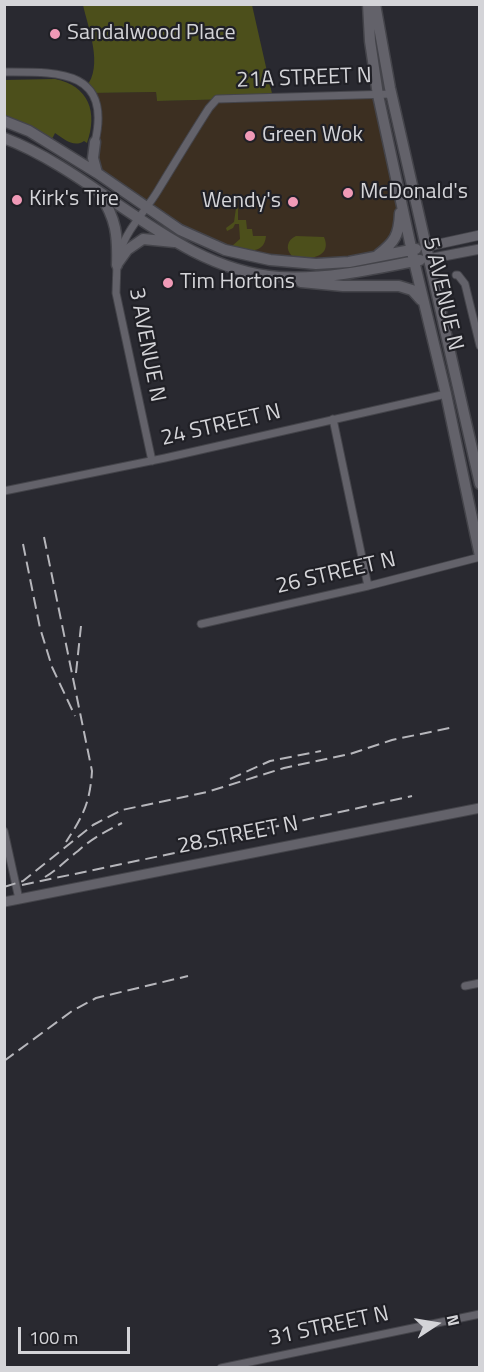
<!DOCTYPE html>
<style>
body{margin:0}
#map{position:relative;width:484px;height:1372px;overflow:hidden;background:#292930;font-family:"Titillium Web",sans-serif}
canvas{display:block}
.frame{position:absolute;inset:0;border:6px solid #d4d4d8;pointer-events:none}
.north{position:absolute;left:406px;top:1294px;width:60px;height:60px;-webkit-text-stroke:4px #202026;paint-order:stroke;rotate:78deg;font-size:16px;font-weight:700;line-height:24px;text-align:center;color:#d4d4d8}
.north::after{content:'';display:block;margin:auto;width:21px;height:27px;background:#d4d4d8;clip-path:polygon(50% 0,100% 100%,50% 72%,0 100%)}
.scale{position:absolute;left:18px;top:1327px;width:112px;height:27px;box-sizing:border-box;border:3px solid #d4d4d8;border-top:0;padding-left:8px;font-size:18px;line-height:21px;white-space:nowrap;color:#d4d4d8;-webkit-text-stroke:4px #202026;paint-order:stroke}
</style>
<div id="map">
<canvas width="484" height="1372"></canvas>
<div class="frame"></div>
<div class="north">N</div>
<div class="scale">100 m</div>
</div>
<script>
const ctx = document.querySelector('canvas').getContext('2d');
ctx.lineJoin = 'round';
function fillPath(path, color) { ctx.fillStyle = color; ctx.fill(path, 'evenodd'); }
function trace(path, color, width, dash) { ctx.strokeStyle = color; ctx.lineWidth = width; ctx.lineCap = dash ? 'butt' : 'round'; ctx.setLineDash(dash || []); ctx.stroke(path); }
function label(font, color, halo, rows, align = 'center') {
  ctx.font = font + ' "Titillium Web",sans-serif'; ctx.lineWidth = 4.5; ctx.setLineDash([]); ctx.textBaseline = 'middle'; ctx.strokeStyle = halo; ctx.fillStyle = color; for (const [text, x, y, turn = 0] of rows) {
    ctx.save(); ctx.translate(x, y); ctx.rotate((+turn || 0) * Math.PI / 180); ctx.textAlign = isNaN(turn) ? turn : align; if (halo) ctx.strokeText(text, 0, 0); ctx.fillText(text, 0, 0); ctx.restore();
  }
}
fillPath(new Path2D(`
 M156 92 157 101 378 95 400 197 397 234 374 258 328 264 217 247 97 173 99 125 91 93Z`), '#3c2f21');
fillPath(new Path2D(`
 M83 5H252L273 98 157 101 156 92 91 93 86 87C104 66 88 28 83 5Z
 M55 79C89 86 98 112 87 143L84 141C74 148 64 139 55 133L52 139 32 127 5 116 4 80Z
 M236 208H238V220H246L247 229H252L253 236H266C264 256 246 250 232 246L240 239 239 224H235L233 228 227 231 226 228 234 222Z
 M296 236 324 237C333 258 307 261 292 256 285 249 287 240 296 236Z`), '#4c4f1b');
const minor = new Path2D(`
 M4 72C57 72 112 69 95 142
 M120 252C127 229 144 213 157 192 174 164 191 136 209 108L217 99 392 94
 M117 263 116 293 152 461
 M456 275H458L465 284 480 346
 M333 419 368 586
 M4 491 165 458 446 394
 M201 624 368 586 480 557
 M4 831 19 899
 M465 986 480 983
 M221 1368 480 1314`);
const tertiary = new Path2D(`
 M425 247 480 235
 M428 259 480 249
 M4 902 480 808`);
const secondary = new Path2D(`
 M368 4 370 41 378 95 414 261 446 394 480 556
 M375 4 390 88 480 484
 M4 121 29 131 97 173 180 230 225 250 270 260 316 264 349 262 416 249
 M4 138C99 174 176 270 279 277 325 280 375 269 420 260
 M95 142 93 158 97 173
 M100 194C116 219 118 235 117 265
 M378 255C395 242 399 235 400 213
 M117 264 127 250 143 239 174 242
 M301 282 343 286H399L412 290 421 300`);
trace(minor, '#44444a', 9);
trace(tertiary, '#44444a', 11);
trace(secondary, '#44444a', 13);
trace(minor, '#63626a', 7);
trace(tertiary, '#63626a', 9);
trace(secondary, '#63626a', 10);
trace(new Path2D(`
 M44 537 92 771C90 803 83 816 66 842
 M23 544 40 628 52 667 75 716
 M76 673 81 626
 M230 779 270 761 321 751
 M45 877C57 870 66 860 78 851 91 839 106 831 122 823
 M22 885 222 843 264 829 412 796
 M4 887 23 881 93 825 122 810 207 792 284 768 350 754 392 740 454 727
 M4 1061 72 1011 96 998 188 976`), '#b6b6bb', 2, [12, 6]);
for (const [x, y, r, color] of [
 [55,34,6,"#f09ab7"],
 [250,136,6,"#f09ab7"],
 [348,193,6,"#f09ab7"],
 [17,200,6,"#f09ab7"],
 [293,202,6,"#f09ab7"],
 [168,283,6,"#f09ab7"]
]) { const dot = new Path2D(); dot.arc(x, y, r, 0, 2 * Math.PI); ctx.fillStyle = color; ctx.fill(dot); trace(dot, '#202026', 2); }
label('22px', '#d4d4d8', '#202026', [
 ["Sandalwood Place",67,34],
 ["Green Wok",262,136],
 ["McDonald's",360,193],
 ["Kirk's Tire",29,200],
 ["Wendy's",281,202,"right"],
 ["Tim Hortons",180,283]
], 'left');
label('22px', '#d4d4d8', '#202026', [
 ["21A STREET N",304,79,-2],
 ["5 AVENUE N",442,294,77],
 ["3 AVENUE N",146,345,79],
 ["24 STREET N",221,426,-13],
 ["26 STREET N",336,574,-13],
 ["28 STREET N",238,836,-11],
 ["31 STREET N",329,1327,-12]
]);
</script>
